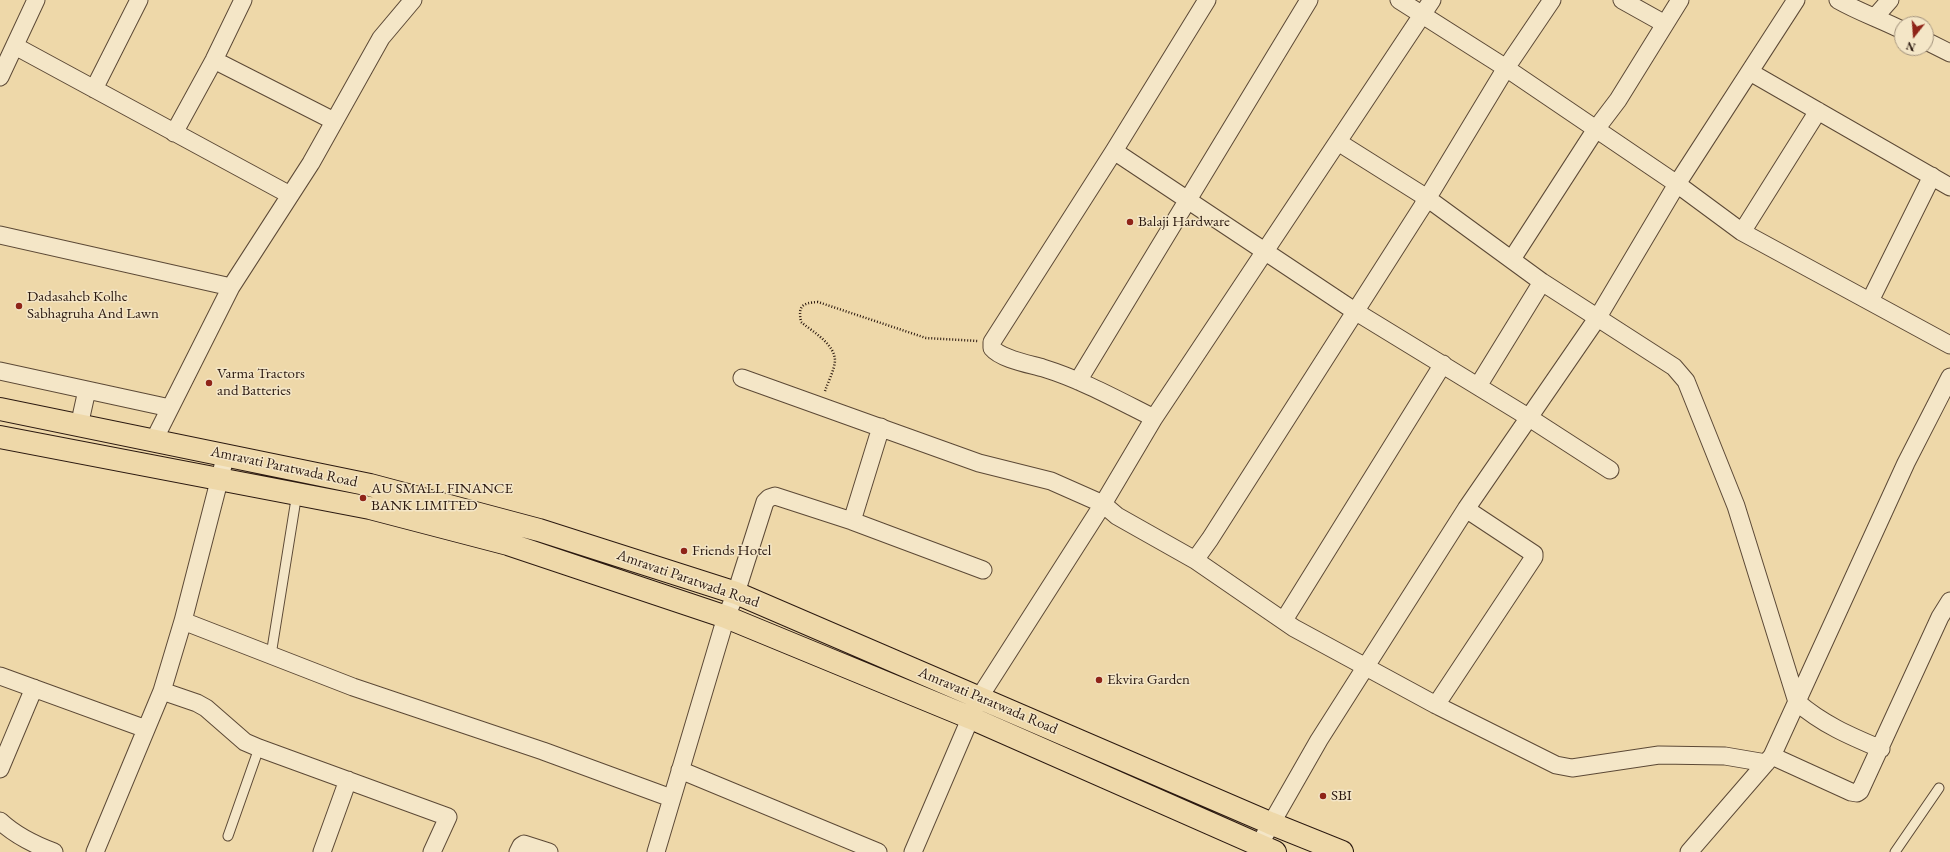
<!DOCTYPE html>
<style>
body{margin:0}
#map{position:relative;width:1950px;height:852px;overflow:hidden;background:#eed8a9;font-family:"EB Garamond",serif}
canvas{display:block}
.north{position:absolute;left:1894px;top:16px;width:40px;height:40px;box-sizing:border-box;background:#f4e6c7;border:1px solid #a4947e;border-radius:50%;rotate:197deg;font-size:11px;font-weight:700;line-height:16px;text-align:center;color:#2b1910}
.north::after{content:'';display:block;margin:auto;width:14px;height:18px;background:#8f2418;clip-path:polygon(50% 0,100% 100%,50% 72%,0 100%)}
</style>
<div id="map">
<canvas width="1950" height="852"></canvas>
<div class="north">N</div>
</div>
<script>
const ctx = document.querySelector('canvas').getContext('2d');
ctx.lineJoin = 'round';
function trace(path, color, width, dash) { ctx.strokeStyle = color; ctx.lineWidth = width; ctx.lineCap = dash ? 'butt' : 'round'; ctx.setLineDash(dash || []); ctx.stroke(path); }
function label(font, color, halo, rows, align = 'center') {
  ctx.font = font + ' "EB Garamond",serif'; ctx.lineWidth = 3; ctx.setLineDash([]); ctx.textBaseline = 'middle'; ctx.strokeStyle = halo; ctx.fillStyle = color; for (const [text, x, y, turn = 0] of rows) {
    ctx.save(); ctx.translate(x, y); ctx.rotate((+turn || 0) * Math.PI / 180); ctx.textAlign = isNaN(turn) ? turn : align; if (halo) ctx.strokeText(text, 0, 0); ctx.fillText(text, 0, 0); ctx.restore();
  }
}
const lane = new Path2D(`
 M271 655 297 493
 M228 836 259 748
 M1895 852 1939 788`);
const street = new Path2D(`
 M1399 0 1506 68 1677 184 1742 232 1950 345
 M1622 0 1665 24
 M1838 0C1859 12 1880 19 1902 30
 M1875 17 1890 0
 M1926 41 1950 53
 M15 46 290 195
 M214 60 334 121
 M1750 72 1950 187
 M0 77 36 0
 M94 89 139 0
 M174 133 214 60 243 0
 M1338 142 1427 198 1542 282 1674 367 1686 381 1736 506 1797 702C1822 724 1850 736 1881 749
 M1114 151 1353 310 1528 417 1610 470
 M1742 232 1818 111
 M0 235 231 287
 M1512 259 1596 129 1618 100 1680 0
 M1870 301 1932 176
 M0 371 170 408
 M742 378 979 463 1051 481 1103 504 1117 516 1195 560 1294 628 1436 705 1556 765 1572 768 1659 755 1725 756 1766 763
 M1078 381 1309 0
 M1478 386 1542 282
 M1154 418C1118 400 1082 380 1043 368 1029 364 1001 359 992 348V342L1114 151 1207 0
 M79 426 87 390
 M153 442 231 287 311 163 381 38 413 0
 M852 521 881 427
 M1195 560 1210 539 1422 207 1506 68 1552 0
 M1284 620 1443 364
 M183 621 353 687 543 751 671 798
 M0 676 146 729
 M162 691 197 703 206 708 245 742 259 748 448 817 432 852
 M1436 705 1534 557V554L1466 509
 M1772 756 1851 792 1857 793 1860 791 1940 617 1950 601
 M0 769 34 688
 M680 770 878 852
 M0 821C15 835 35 845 54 852
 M1259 845 1319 740 1466 509 1598 317 1677 184 1796 0
 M95 852 162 691 183 621 226 454
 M322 852 348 780
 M518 852 521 846 524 844 549 852
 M656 852 726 617 736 593 765 502 769 498 775 496 852 521 983 570
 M913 852 979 698 1103 504 1154 418 1432 0
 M1689 852 1772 756 1906 463 1950 377`);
const primary = new Path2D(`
 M0 409 370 485 539 530 736 593 1270 823 1342 852
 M0 437 370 508 508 544 726 617 971 718 1275 852`);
trace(lane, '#5c4936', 11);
trace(street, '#5c4936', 19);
trace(primary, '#2b1910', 24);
trace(new Path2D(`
 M825 391C828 382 834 371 835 361 835 344 813 332 801 322 798 306 802 303 818 302L926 338 978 341`), '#2b1910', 2.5, [1, 2]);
trace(lane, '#f4e6c7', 9);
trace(street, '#f4e6c7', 17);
trace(primary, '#eed8a9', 22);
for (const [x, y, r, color] of [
 [1130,222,4,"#8f2418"],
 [19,306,4,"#8f2418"],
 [209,383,4,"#8f2418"],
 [363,498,4,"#8f2418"],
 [684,551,4,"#8f2418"],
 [1099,680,4,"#8f2418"],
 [1323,796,4,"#8f2418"]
]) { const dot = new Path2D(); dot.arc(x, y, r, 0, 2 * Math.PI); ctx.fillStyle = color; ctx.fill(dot); trace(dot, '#f4e6c7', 1.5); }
label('15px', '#2b1910', '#f4e6c7', [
 ["Balaji Hardware",1138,222],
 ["Dadasaheb Kolhe",27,297],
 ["Sabhagruha And Lawn",27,314],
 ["Varma Tractors",217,374],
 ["and Batteries",217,391],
 ["AU SMALL FINANCE",371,489],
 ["BANK LIMITED",371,506],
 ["Friends Hotel",692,551],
 ["Ekvira Garden",1107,680],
 ["SBI",1331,796]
], 'left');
label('15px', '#2b1910', '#f4e6c7', [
 ["Amravati Paratwada Road",284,467,12],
 ["Amravati Paratwada Road",688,579,19],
 ["Amravati Paratwada Road",988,701,23]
]);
</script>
